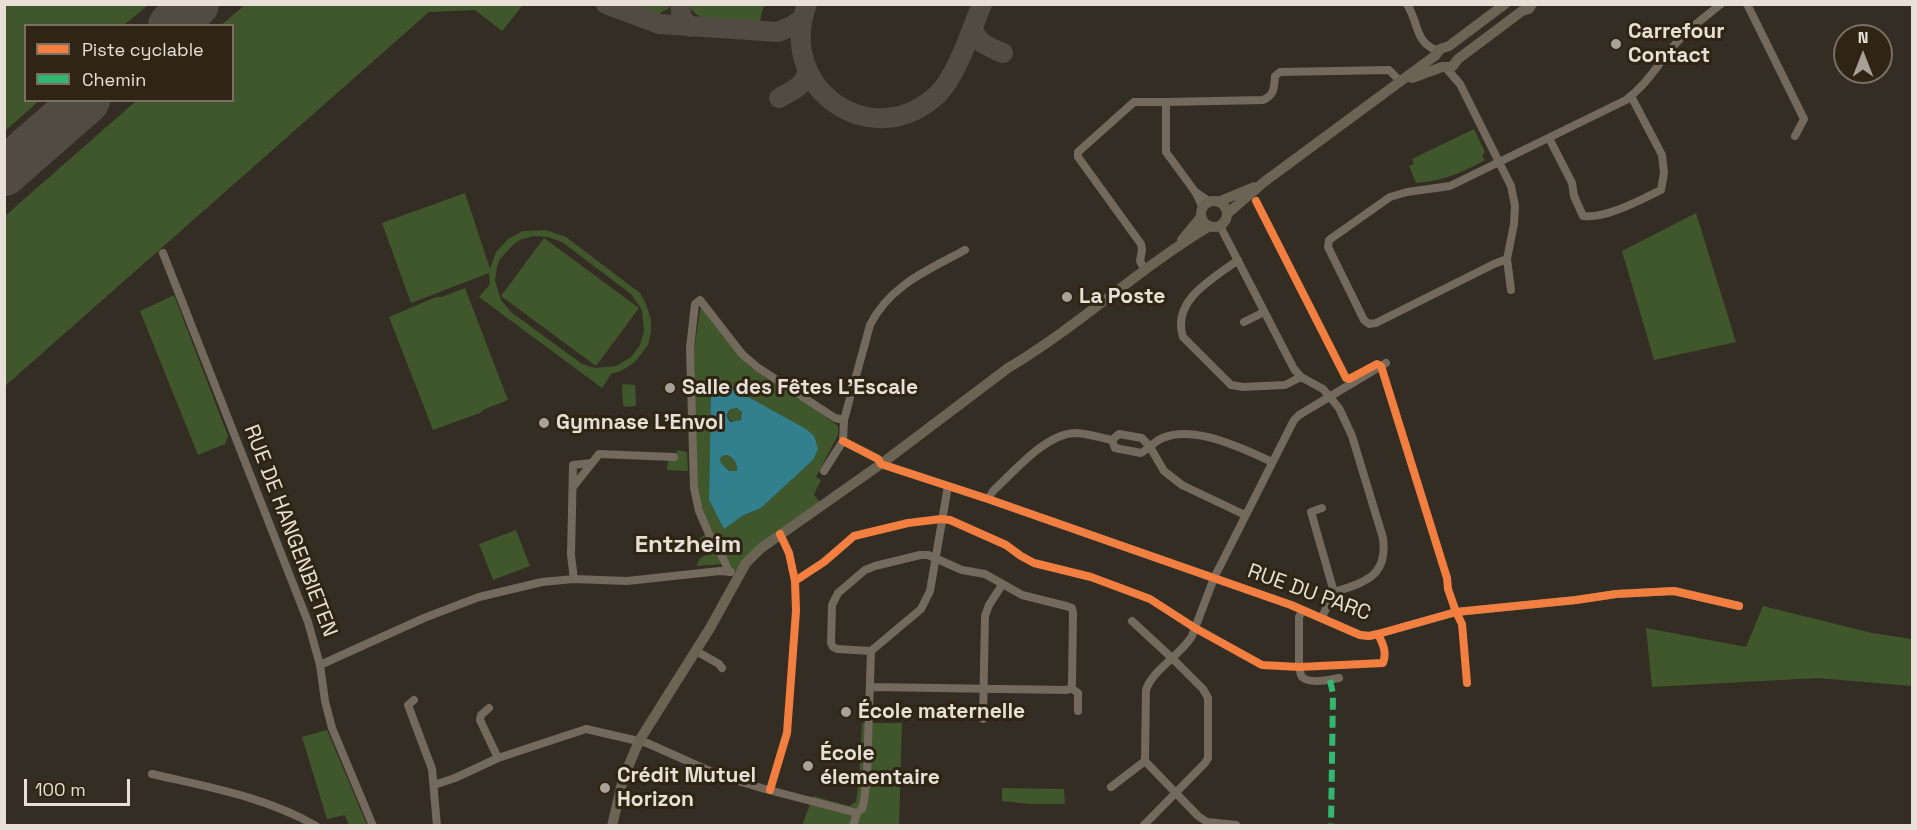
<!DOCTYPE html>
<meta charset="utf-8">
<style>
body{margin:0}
#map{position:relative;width:1917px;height:830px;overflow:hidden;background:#342d24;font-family:"Space Grotesk",sans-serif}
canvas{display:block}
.frame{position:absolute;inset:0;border:6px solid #e8e0d6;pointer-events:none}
.legend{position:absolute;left:24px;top:24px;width:210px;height:78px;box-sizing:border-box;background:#302414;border:2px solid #7a6f62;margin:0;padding:8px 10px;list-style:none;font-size:18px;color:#e8e0d6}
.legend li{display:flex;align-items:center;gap:12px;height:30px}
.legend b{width:30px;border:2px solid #7a6f62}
.north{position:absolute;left:1833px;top:24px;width:60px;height:60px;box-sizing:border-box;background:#302414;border:2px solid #7a6f62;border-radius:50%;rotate:0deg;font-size:16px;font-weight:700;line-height:24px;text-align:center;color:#e8e0d6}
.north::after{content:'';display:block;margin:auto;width:21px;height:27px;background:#a9a198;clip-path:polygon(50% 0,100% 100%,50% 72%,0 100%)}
.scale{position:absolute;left:24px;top:779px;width:106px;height:27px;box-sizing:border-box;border:3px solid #e8e0d6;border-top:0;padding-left:8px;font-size:18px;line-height:21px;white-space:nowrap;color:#e8e0d6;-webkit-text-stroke:4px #302414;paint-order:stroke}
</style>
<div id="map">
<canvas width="1917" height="830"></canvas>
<div class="frame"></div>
<ul class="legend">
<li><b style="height:8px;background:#f27e40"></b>Piste cyclable</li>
<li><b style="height:8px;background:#33b770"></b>Chemin</li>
</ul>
<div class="north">N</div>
<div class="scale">100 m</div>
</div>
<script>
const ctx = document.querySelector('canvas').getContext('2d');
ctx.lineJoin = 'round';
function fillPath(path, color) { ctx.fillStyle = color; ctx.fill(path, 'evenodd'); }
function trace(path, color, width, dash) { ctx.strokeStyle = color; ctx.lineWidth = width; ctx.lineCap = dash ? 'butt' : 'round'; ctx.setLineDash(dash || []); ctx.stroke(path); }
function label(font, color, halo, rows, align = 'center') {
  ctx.font = font + ' "Space Grotesk",sans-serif'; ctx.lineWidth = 6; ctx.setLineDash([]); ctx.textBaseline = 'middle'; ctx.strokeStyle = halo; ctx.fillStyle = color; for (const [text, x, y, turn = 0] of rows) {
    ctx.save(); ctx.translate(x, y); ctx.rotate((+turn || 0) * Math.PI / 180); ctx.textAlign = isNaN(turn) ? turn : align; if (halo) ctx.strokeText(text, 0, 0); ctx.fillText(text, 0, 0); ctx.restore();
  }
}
fillPath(new Path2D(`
 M5 4H148V5L124 25 26 26V100L39 101 5 131Z
 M245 5H523L502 31 475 10 429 12 5 386V216L136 101 232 100V26L221 25Z
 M629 5 672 4V5L668 9 658 14Z
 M689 5H764L759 24C737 23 700 28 689 5Z
 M1474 129 1485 152 1482 156 1485 160C1462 173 1442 181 1416 183L1409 166 1414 164 1412 159Z
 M465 193 490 269 496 252 508 239 523 231 546 230 566 237 640 293 646 304 651 320V333L648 345 635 362 621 371 611 374 602 388 479 297 490 284 489 273 411 303 382 223ZM533 236 548 237 562 242 631 294 642 310 644 331 640 345 631 357 616 366 595 368 582 364 511 312 501 300 495 281 497 266 500 259 514 244 520 240Z
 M1696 213 1736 342 1654 360 1622 251Z
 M544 238 639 308 596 366 501 296Z
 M465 288 508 400 485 409 480 413 433 430 389 317 436 297H442Z
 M174 295 228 436 225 444 198 455 140 311Z
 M701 305 751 368 808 404 838 426V435L816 477 821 480 814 494 820 503 736 570 726 569 722 564 697 566C698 555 708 555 717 553L711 541 704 544 699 539 707 533 697 498 694 349ZM711 387H730L745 394 813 460 761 508 742 516 724 528 709 500Z
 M623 384 635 385 636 404 635 406 625 407 623 405 622 386Z
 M728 415a7 7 0 1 1 14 0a7 7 0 1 1-14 0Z
 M677 450 687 452 688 471 667 470 668 459H676Z
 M724 455C733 455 737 462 737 471H729L721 463 720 457Z
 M516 530 530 566 493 580 479 544Z
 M1763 606 1872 633 1912 639V686L1818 678 1652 687 1646 628 1746 647Z
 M862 723H902L899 825 802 826 813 796 849 806 856 802 859 779Z
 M327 730 367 825H349L345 815 327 819 302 737Z
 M1002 788 1064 789 1065 804H1030L1002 801Z`), '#40572c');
fillPath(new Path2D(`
 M711 387H730L806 429 814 436 818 449 813 460 761 508 742 516 724 529 709 500ZM737 408 742 412 741 420 731 422C726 418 726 413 731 409ZM724 455C733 455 737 462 737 471H729L721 463 720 458Z`), '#327f8d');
trace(new Path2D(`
 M606 4 660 24 778 32 792 26 803 18
 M681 4C680 15 682 21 691 27
 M807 4C775 89 873 156 938 94 957 75 971 30 982 4
 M973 28C977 44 989 47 1003 53
 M779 98C792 91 805 86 807 71`), '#524b42', 20);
trace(new Path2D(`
 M172 26 195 4
 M4 172 86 100`), '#524b42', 48);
trace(new Path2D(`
 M1407 4C1419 23 1414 42 1438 51
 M1747 4 1804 119 1795 136
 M1446 68 1460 84 1511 186 1515 206 1514 224 1507 259 1511 290
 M1549 138 1572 183 1574 196 1583 216C1606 219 1640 200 1661 190L1664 173 1662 155 1631 96
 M1197 193 1210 202
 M1203 208 1196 193 1166 152V102L1263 100C1275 95 1274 87 1275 76L1280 72 1389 70 1401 82
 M1220 226 1294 369 1301 377 1323 389 1339 408 1352 436 1383 538C1388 576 1366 582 1334 592L1322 617
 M163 253 308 622 320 665 325 701 332 728 373 826
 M1507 259 1494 264 1376 323 1369 324 1364 320 1328 247 1329 240 1390 197 1407 192 1450 186 1626 100C1647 84 1656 67 1672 48 1686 30 1704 18 1721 4
 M1238 260C1213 279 1171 300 1183 337L1231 385 1243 387 1285 385 1301 377
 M1145 270 1140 261 1142 250 1141 244 1078 157V152L1134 102H1166
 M1244 322 1264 312
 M1119 434 1142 438 1150 447 1141 453 1115 448 1112 440Z
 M843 441 878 459 881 464 988 499 1291 605 1360 635 1369 636 1378 634 1456 612 1576 600 1616 594 1674 591 1739 606
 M824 471 843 441 844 420 870 325C890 285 928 270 965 250
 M573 487 592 463
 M988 499 993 491C1014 472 1045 434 1075 433 1087 433 1100 438 1112 440
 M1322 508 1311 512 1334 592
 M1245 515 1182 485 1164 471 1150 447C1178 416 1242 448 1272 462
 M729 572 718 547 709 534 699 511 694 488 690 348 695 304 700 300 742 354 757 367 835 418 844 420
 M574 579 571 555 573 465 592 463 599 454 674 457
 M1303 610 1299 617V667C1300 670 1300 674 1302 677 1309 684 1330 680 1339 678
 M1132 621 1173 659 1203 689 1208 698V758L1205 763 1143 826
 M696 651 719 664 722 668
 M320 665 424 618 479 597 542 582 574 579 627 581 720 571 731 572
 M871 687 1067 690 1071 688 1072 683 1073 613 1072 608 1066 606 1022 595 985 574 962 570 928 555H920L875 566 865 570 838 593 832 605 831 643 833 647 837 649 871 651
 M1071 688 1078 693V711
 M414 700 408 705 432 769 437 826
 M489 708 481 715 480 720 498 758
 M983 719 985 616 989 605 1002 585
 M152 774C208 787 266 797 316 826
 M434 785 455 778 498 758 586 729 647 743 721 776 765 789 857 813
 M1111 787 1145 761
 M1236 825 1207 822 1198 816 1145 761 1146 690C1153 669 1180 656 1192 636L1214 578 1294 420 1299 415 1386 363
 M853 826 857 813 862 809 864 801 867 774 871 651 921 609 930 591 948 486`), '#736a5d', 8);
trace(new Path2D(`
 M1412 78 1442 67H1452L1458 59 1522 11 1529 9 1532 4
 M1201 214a13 13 0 1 1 26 0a13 13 0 1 1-26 0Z
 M1218 202 1254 187
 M1227 214 1264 182 1436 55 1440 49 1449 46 1505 4
 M1182 240 1201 217
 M612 826 623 779 639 741 710 628 746 563 760 549 881 464 1008 368C1079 326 1139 268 1210 226`), '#6b6354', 10);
trace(new Path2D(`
 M1330 680 1333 694 1331 826`), '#33b770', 6, [12, 6]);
trace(new Path2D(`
 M1256 201 1346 378 1349 379 1377 364 1381 366 1447 578 1448 589 1456 612 1462 624 1467 683
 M843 441 878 459 881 464 988 499 1291 605 1360 635 1369 636 1378 634 1456 612 1576 600 1616 594 1674 591 1739 606
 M795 581 824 562 854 536 908 523 941 519 950 520 1006 545 1021 556 1034 563 1091 577 1150 599 1195 628 1262 665 1299 667 1383 663C1387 652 1383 644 1378 634
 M770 790 787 733 796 611 795 581 789 553 780 534`), '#f27e40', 8);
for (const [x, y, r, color] of [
 [1616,44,6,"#a9a198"],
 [1067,297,6,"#a9a198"],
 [670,388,6,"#a9a198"],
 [544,423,6,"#a9a198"],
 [846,712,6,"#a9a198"],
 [808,766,6,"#a9a198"],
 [605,788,6,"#a9a198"]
]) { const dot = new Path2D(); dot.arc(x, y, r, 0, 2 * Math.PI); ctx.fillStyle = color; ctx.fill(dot); trace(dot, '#302414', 2); }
label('bold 21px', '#e8e0d6', '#302414', [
 ["Carrefour",1628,32],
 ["Contact",1628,56],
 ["La Poste",1079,297],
 ["Salle des Fêtes L’Escale",682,388],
 ["Gymnase L'Envol",556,423],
 ["École maternelle",858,712],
 ["École",820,754],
 ["élementaire",820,778],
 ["Crédit Mutuel",617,776],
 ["Horizon",617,800]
], 'left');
label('21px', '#e8e0d6', '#302414', [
 ["RUE DE HANGENBIETEN",290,531,69],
 ["RUE DU PARC",1309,593,20]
]);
label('bold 24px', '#e8e0d6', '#302414', [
 ["Entzheim",688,545]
]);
</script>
